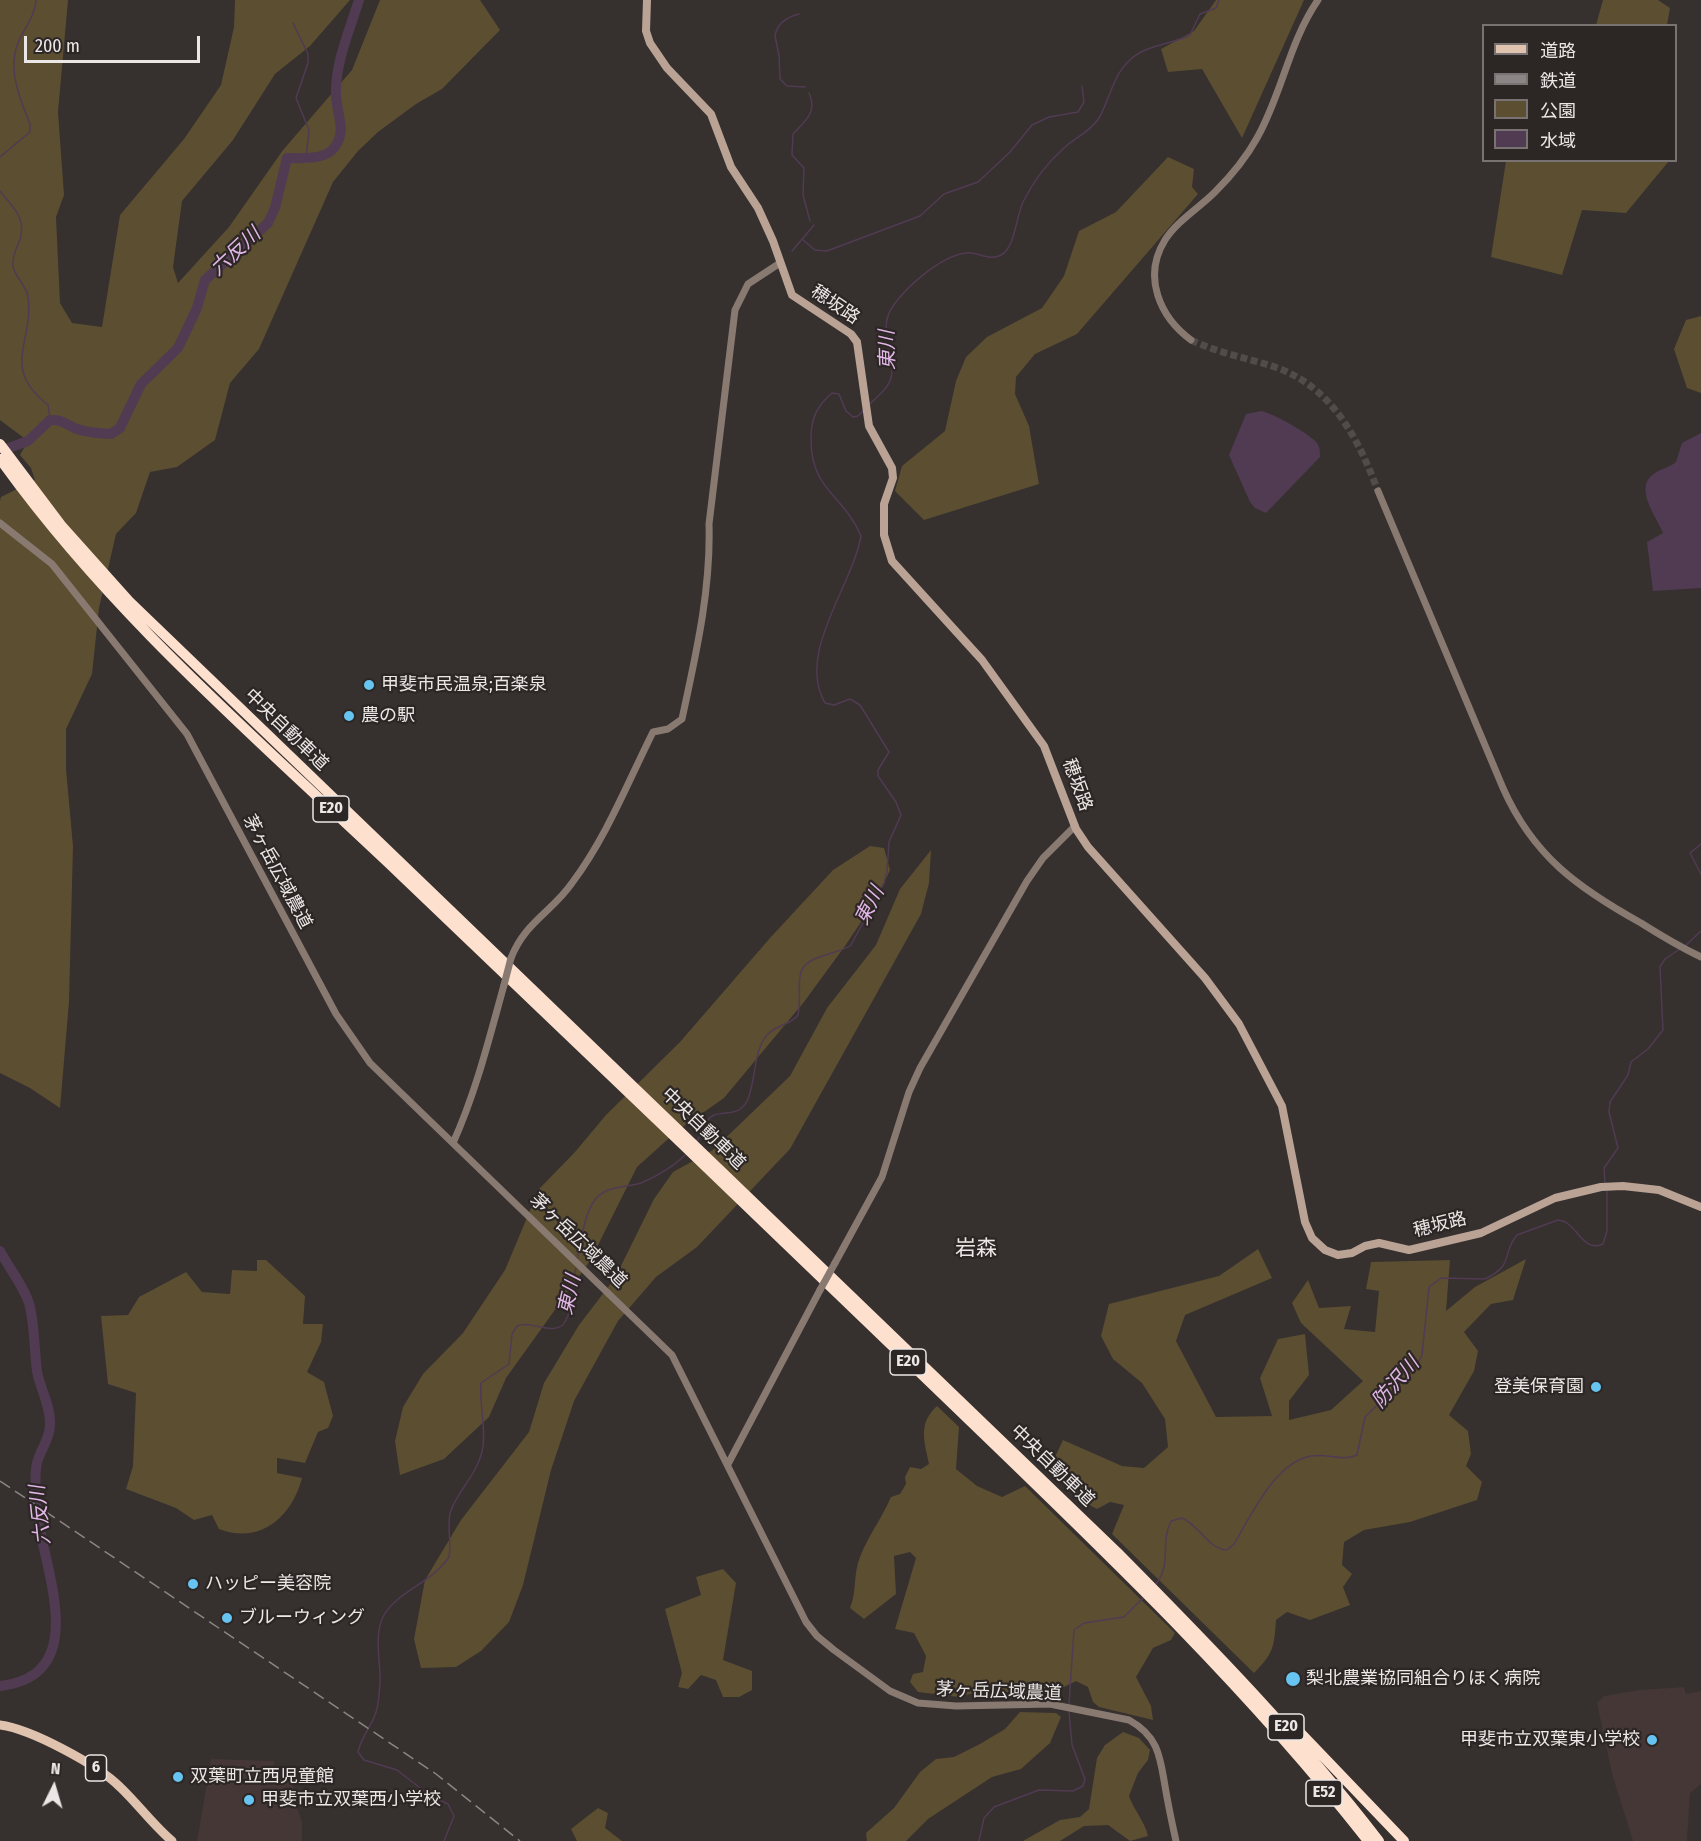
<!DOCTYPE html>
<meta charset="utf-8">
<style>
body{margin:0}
#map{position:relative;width:1701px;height:1841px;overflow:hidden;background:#36302f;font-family:"Fira Sans Condensed","Noto Sans JP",sans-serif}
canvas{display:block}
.legend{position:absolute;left:1482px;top:24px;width:195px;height:138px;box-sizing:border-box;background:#2c2625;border:2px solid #787372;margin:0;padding:8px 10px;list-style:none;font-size:18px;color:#ebe7e6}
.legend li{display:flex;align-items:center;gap:12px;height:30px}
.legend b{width:30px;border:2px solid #787372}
.north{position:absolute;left:24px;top:1757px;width:60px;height:60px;-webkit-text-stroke:4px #2c2625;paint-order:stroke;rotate:5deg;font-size:16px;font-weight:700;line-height:24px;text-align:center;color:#ebe7e6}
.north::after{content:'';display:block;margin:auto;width:21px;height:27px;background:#ebe7e6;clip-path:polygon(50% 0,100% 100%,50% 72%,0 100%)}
.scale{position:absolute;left:24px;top:36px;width:176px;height:27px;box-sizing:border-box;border:3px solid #ebe7e6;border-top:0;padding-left:8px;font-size:18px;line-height:21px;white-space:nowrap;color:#ebe7e6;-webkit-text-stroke:4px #2c2625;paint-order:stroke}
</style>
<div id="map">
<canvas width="1701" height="1841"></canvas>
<ul class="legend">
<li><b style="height:8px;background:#e0c3af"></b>道路</li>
<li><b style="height:8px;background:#8b8685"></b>鉄道</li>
<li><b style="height:16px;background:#5b4e31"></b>公園</li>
<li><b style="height:16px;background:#513b53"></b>水域</li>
</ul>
<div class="north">N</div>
<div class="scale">200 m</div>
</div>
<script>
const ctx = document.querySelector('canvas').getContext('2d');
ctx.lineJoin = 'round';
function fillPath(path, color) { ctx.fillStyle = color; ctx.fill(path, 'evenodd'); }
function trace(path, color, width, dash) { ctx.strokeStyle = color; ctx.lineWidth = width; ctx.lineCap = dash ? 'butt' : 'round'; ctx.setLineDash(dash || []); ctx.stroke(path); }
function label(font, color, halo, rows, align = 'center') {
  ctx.font = font + ' "Fira Sans Condensed","Noto Sans JP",sans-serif'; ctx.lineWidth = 4.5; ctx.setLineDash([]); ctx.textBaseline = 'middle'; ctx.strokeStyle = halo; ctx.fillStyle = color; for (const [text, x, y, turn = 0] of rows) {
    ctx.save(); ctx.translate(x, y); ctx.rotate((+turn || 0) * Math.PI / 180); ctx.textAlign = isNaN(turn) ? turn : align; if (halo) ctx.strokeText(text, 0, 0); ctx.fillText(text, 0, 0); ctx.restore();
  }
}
fillPath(new Path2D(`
 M1684 1687 1686 1694 1701 1691V1784L1690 1793 1687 1841H1633L1612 1774 1597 1703 1604 1696 1639 1690Z
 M211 1759 274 1761V1767L294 1768 293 1795 302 1822V1841H197Z`), '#443735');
fillPath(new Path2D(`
 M0 0H68L58 112 64 195 56 217 60 303 72 323 102 327 120 215 184 139 221 85 234 27 235 0H350L310 46 275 74 233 140 182 201 173 267 178 283 229 227 283 150 352 70 380 0H480L500 30 442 89 416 104 378 132 358 151 333 182 259 349 230 383 215 440 177 467 150 472 136 513 116 534 99 608 92 674 66 729V769L73 846 69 1002 60 1108 30 1088 0 1073V501L1 497 35 480 31 468 20 455 28 441 0 420Z
 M1216 0H1304L1242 138 1202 69 1168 72 1161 49 1194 31Z
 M1603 0H1658L1670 8 1667 25H1596Z
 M1168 157 1194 169 1192 187 1198 194 1077 334 1035 354 1016 377 1015 394 1029 426 1039 484 924 520 895 491 902 466 945 431 956 381 966 357 987 337 1042 308 1064 276 1079 231 1116 212Z
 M1506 161V160L1669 161 1626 213 1582 210 1562 275 1491 257Z
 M1701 316V393L1687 388 1674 349 1686 320Z
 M870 846 884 848 890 870 877 898 845 946 804 1002 724 1098 677 1131 637 1167 590 1261 506 1378 489 1417 444 1459 400 1475 395 1441 403 1407 423 1374 463 1333 505 1270 539 1189 575 1152 606 1115 680 1042 770 938 833 870Z
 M931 850 929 883 921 914 790 1149 697 1247 656 1277 618 1321 574 1401 551 1470 523 1585 509 1622 481 1651 456 1667 421 1668 414 1639 425 1580 461 1520 529 1432 544 1383 579 1325 615 1278 654 1199 673 1172 713 1150 790 1076 827 1008 876 945 900 889Z
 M1258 1249 1272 1278 1185 1315 1176 1341 1216 1417 1272 1416 1260 1378 1278 1339 1305 1334 1309 1375 1289 1401V1420L1331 1410 1363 1381 1301 1323 1292 1303 1308 1280 1319 1308 1351 1306 1344 1329 1375 1332 1379 1291 1366 1289 1371 1262 1450 1260 1446 1311 1475 1287 1526 1259 1513 1300 1491 1304 1464 1332 1478 1351 1474 1371 1449 1415 1468 1431 1471 1454 1466 1466 1482 1482 1477 1500 1410 1522 1364 1530 1344 1542 1342 1565 1352 1574 1343 1587 1350 1605 1310 1620 1287 1612 1276 1620C1274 1647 1274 1653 1254 1673L1112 1534 1124 1505 1110 1502 1097 1509C1071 1495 1065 1484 1055 1457L1063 1440 1122 1466 1144 1468 1168 1447 1165 1419 1142 1383 1113 1359 1101 1336 1109 1304 1219 1276Z
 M257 1260H266L305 1296 303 1324H323L321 1342 307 1372 324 1382 333 1416 328 1428 318 1432 305 1463 277 1458V1473L302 1478C292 1517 260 1545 219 1529L212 1515 194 1520 176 1508 126 1489 133 1466 136 1393 108 1384 101 1316 128 1315 139 1297 186 1272 202 1292 230 1294 232 1270 257 1271Z
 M937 1406 959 1427 956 1469 977 1486 1002 1497 1025 1486 1175 1633 1171 1640 1153 1648 1136 1677 1151 1706 1153 1720 1099 1707 1093 1702 1088 1687 1076 1681 1056 1691 1038 1695 985 1690 959 1697 918 1692 910 1682 913 1674 923 1672 926 1656 914 1633 895 1629 916 1558 910 1552 894 1556 896 1594 864 1619 850 1608C857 1591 853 1574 860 1557 868 1536 882 1518 891 1497L900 1494 906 1484 905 1477 910 1467 921 1469 929 1464C924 1441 918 1423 937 1406Z
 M723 1569 736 1583 723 1660 752 1671V1690L739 1697H723L716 1680 701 1675 688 1689 678 1687 682 1673 665 1609 701 1595 696 1577Z
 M1020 1712 1056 1713 1061 1717 1050 1743 1021 1769 992 1777 928 1819 906 1841H867L866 1833 894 1808 920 1772 936 1759 954 1757 980 1744 1005 1729Z
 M1123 1732 1139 1738 1150 1750 1148 1760 1138 1773 1129 1796C1134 1810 1145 1822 1148 1836L1130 1841 1108 1825 1084 1826 1060 1841H1023L1060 1820 1080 1817 1089 1809 1097 1758 1105 1745Z
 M598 1808 608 1813 605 1828 622 1841H577L571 1829Z`), '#5b4e31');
fillPath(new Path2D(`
 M1261 411C1273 413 1310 434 1317 443 1320 447 1320 453 1320 457L1266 513 1255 508 1250 502 1229 455 1246 414Z
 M1701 433V588L1653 591 1647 542 1663 533C1657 517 1632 487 1655 473 1662 468 1669 468 1676 462L1682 443Z`), '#513b53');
trace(new Path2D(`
 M799 14C787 17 777 24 775 36L779 56 780 79 787 86 805 87
 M293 23 308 54V63L296 98 309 130 306 158
 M809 93C818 112 805 121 793 134L792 155 804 168 803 195 810 221
 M0 157 30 132V124C20 99 7 69 18 43 24 28 35 17 36 0
 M0 191C12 206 27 218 20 239 17 248 12 255 13 265 13 276 27 285 28 297 34 343 0 367 48 405L50 420
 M803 240 815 250 827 251 920 216 944 194 978 182 1010 152 1032 125 1049 117 1078 112 1084 102 1082 86
 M792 251 814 225
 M869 405C876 397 886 391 890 381 899 358 875 331 893 306 907 286 941 256 966 253 977 251 989 262 1001 255 1015 248 1016 217 1023 202 1033 182 1048 162 1064 148 1076 137 1090 132 1099 118 1110 99 1113 74 1131 59 1146 45 1173 44 1190 35L1200 14 1216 8 1219 0
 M1701 844 1690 853 1701 874
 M1684 947 1701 931
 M696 1142C702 1136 705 1118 714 1115 727 1111 739 1116 747 1101 756 1083 753 1049 768 1034 776 1025 791 1025 798 1015 801 1001 798 989 800 976 803 954 836 956 851 945L884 883 887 872 889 842 901 815 896 802 878 776V770L889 752 860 705 850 699 834 705 825 703C796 653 852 587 861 536 844 495 810 490 811 438 811 418 817 406 832 393L839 394 846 411 853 417 858 416 863 411
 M1605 1184 1604 1168 1618 1148 1609 1112 1610 1102 1628 1075 1631 1062 1648 1049 1663 1030 1660 967 1665 959 1680 949
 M577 1260C581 1241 584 1216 594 1201 605 1185 626 1188 641 1183 656 1177 674 1166 685 1155
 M1156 1584C1172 1564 1160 1542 1171 1521L1182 1518C1199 1525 1208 1549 1227 1550L1234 1544C1251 1516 1275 1462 1311 1456 1327 1453 1342 1462 1357 1455L1365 1417 1416 1367 1422 1355 1429 1287 1441 1278 1485 1279C1515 1265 1501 1254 1517 1235L1558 1220C1577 1221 1582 1254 1603 1244L1607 1231V1191
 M1069 1704 1074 1630 1084 1623 1124 1617 1143 1598
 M444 1841 454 1816 448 1804 428 1794 397 1770 364 1760 358 1752C361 1738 370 1728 375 1715 379 1706 379 1693 380 1683 381 1662 373 1635 384 1615 397 1592 433 1582 449 1557 452 1542 446 1524 451 1510 459 1490 476 1475 482 1452 487 1430 479 1406 481 1383L509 1364 512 1334 517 1326C533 1320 548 1335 563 1325L568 1316 576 1267
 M979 1841 984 1818 994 1807 1039 1790 1073 1791 1083 1786 1085 1779 1072 1745 1069 1712`), '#513b53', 1.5);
trace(new Path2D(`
 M0 451 28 441 50 420C62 419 67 425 77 429 87 433 101 433 111 434L120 428 141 384 178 348 197 308 205 280 268 223 275 208 287 158C300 158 322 160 332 150 349 133 336 114 336 94 335 63 350 29 359 0
 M0 1251C9 1268 23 1285 29 1303 35 1325 34 1349 37 1371 40 1389 51 1406 50 1425 50 1439 40 1450 37 1463 34 1476 36 1491 36 1504 40 1562 96 1675 0 1686`), '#513b53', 10);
trace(new Path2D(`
 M1191 340C1218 353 1247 358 1275 367 1332 387 1358 438 1378 491`), '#514b4a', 7, [7, 3.5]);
trace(new Path2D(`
 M1191 340C1160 317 1142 277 1165 240 1177 221 1199 208 1215 192 1231 176 1246 158 1257 138 1282 94 1289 42 1318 0
 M1378 491 1503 788C1533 856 1578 888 1641 923 1660 935 1680 947 1701 957
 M0 523 52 564 187 734 336 1014 370 1063 672 1355 806 1622 817 1636 834 1650 890 1691 918 1703 956 1706 1050 1704 1129 1720C1158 1736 1160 1756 1165 1786 1168 1804 1172 1823 1176 1841
 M511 958C525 922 552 912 572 883 606 838 628 782 653 732L668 729 682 719C696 654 711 590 709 524L735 310 748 284 780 263
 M453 1143C476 1092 489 1039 504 985
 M835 1263 882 1177 909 1092 920 1068 1027 881 1043 858 1075 826
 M728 1464 820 1290`), '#897a71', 7);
trace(new Path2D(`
 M647 0 646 31 650 43 667 68 711 114 731 167 758 208 773 241 792 295 851 334 857 342 869 426 892 468 893 478 884 504V535L892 561 982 660 1044 746 1076 829 1088 847 1205 978 1239 1024 1282 1106 1305 1222 1312 1238 1325 1250 1338 1255 1352 1253 1365 1246 1379 1243 1409 1250 1481 1233 1555 1198 1601 1187 1623 1186 1659 1190 1701 1207`), '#baa394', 8);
trace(new Path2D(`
 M0 1725C31 1729 98 1765 120 1787 138 1804 153 1825 172 1841`), '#e0c3af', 9);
trace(new Path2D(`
 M0 444 61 525 129 601 1117 1552C1209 1645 1299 1737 1379 1841
 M0 459C112 616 261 742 400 874 581 1047 763 1221 943 1395 1091 1538 1241 1679 1368 1841
 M1292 1724 1404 1841`), '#fde1ce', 10);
trace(new Path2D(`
 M0 1481 436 1774 520 1841`), '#8b8685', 1.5, [12, 6]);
trace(new Path2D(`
 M504 985 511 958
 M820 1290 835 1263`), '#897a71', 7);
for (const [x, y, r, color] of [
 [369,685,6,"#67c4f0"],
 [349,716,6,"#67c4f0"],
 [1596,1387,6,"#67c4f0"],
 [193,1584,6,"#67c4f0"],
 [227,1618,6,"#67c4f0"],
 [1293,1679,8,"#67c4f0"],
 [1652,1740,6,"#67c4f0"],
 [178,1777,6,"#67c4f0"],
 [249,1800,6,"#67c4f0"]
]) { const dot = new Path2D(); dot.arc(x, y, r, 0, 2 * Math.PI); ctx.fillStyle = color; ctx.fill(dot); trace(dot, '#2c2625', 2); }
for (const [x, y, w] of [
 [331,809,36],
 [908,1362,36],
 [1286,1727,36],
 [96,1768,21],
 [1324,1793,36]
]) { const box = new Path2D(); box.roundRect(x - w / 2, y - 13, w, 26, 4.5); ctx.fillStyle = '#2c2625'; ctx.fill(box); trace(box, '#ebe7e6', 1.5); }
label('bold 16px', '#ebe7e6', null, [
 ["E20",331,809],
 ["E20",908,1362],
 ["E20",1286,1727],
 ["6",96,1768],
 ["E52",1324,1793]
]);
label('18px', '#ebe7e6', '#2c2625', [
 ["穂坂路",835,305,34],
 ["中央自動車道",286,730,44],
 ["穂坂路",1077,785,70],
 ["茅ヶ岳広域農道",277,872,62],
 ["中央自動車道",703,1129,44],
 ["穂坂路",1440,1225,-14],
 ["茅ヶ岳広域農道",578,1241,44],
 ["中央自動車道",1052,1466,44],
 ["茅ヶ岳広域農道",999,1692,2]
]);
label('18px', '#ebe7e6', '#2c2625', [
 ["甲斐市民温泉;百楽泉",381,685],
 ["農の駅",361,716],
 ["登美保育園",1584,1387,"right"],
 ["ハッピー美容院",205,1584],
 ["ブルーウィング",239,1618],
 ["梨北農業協同組合りほく病院",1306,1679],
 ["甲斐市立双葉東小学校",1640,1740,"right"],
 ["双葉町立西児童館",190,1777],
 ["甲斐市立双葉西小学校",261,1800]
], 'left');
label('italic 20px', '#e1b6e6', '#2c2625', [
 ["六反川",236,252,-43],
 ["東川",888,350,-91],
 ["東川",870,906,-63],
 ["東川",570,1295,-77],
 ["防沢川",1396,1383,-49],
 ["六反川",41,1515,-96]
]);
label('21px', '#ebe7e6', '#2c2625', [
 ["岩森",976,1249]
]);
</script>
